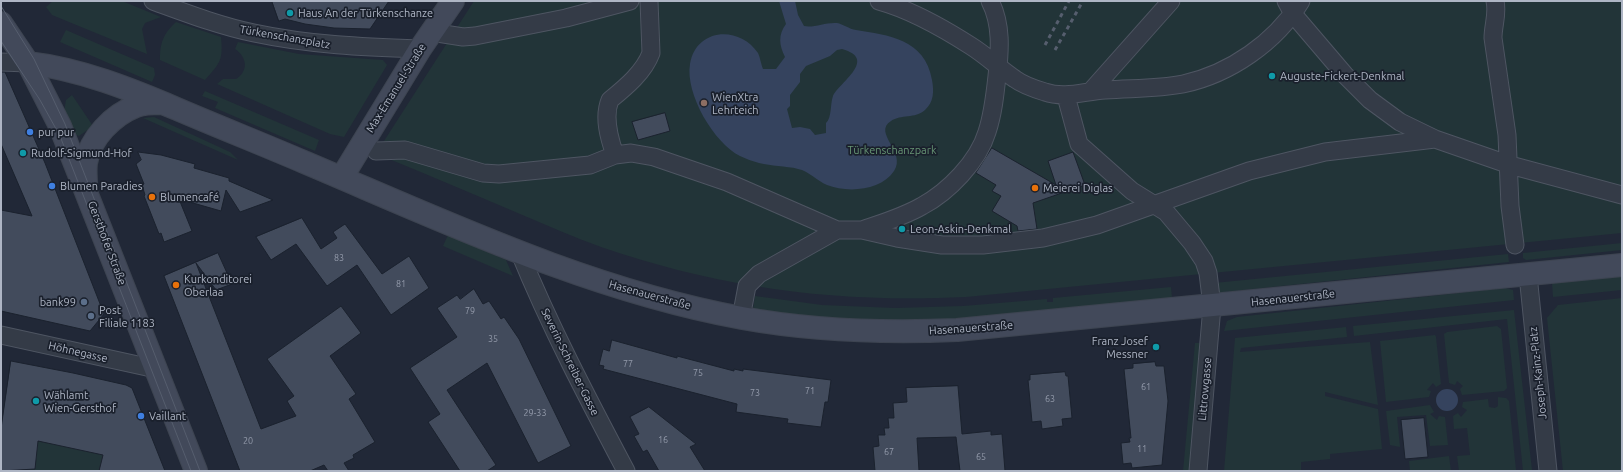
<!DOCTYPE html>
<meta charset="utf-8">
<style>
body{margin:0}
#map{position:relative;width:1623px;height:472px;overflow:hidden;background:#212837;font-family:Ubuntu,sans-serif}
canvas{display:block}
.frame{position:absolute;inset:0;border:2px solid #aeb5c4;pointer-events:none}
</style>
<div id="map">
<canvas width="1623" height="472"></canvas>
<div class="frame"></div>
</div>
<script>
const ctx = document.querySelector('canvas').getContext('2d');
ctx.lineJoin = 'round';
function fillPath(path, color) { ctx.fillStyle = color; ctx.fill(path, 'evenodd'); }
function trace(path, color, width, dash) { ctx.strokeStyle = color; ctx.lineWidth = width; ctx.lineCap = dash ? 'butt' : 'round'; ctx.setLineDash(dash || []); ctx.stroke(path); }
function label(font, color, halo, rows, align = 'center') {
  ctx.font = font + ' Ubuntu,sans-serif'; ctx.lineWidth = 3.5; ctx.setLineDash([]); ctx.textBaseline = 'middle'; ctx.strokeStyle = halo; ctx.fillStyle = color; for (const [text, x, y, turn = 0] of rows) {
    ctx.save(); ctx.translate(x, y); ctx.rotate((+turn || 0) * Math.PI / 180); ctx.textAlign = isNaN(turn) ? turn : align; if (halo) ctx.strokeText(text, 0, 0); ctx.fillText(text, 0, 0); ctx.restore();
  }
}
fillPath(new Path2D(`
 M53 1H122L161 17 145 23 142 29 147 54 52 15 46 7Z
 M474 1H1622V233L966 297C836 303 724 289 601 247 573 237 547 225 520 214 476 195 433 177 389 159L384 141Z
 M176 22 221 37C223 60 221 62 205 80L160 60C160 43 163 34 176 22Z
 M66 30 154 68 155 75 152 82 60 42Z
 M238 42 299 54 383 60 387 65 344 137 330 134 217 84 223 79H236C249 71 247 57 235 49Z
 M205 91 319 140 315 151 215 108 218 102 202 96Z
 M72 95 93 126 79 136 75 134 64 112 66 100Z
 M154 117 230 152 238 160 143 118Z
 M448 235 506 260 513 276 443 246Z
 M1622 243V250L1526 260 1523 258V253Z
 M1508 254 1509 262 1215 293 1214 283Z
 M1622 276V290L1553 297 1552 283Z
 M1171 287 1172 298C1103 305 1034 315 964 320 894 324 823 319 753 309L755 296 822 305 895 308 963 306 1047 299V302H1053V298Z
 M1505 288 1513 290 1514 300 1224 331 1227 321 1237 317Z
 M1622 298V471H1563L1547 318 1558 305Z
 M1514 310 1532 470 1523 471 1507 319 1354 336 1353 326Z
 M1497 326 1501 329 1507 388 1504 391 1462 395 1460 389 1463 386 1457 381 1455 385 1449 383 1444 334 1447 332Z
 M1346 327 1347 337 1241 348 1240 352 1370 342 1378 405 1325 392V396L1378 409 1382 449 1330 454V459L1301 462V471H1224L1235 338Z
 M1435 335 1436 337 1441 384 1436 387 1433 383 1427 390 1431 391 1429 397 1386 402 1380 341Z
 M1195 343H1200L1190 471H1183Z
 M1498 397 1506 398 1509 401 1516 470 1459 471 1457 456 1470 455 1467 428 1454 429 1453 416 1458 413 1461 417 1467 410 1462 407 1463 402 1488 399 1489 407 1495 408 1498 406Z
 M1430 405 1434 412 1430 414 1437 420 1439 416 1445 417 1448 445 1430 446 1426 415 1397 417 1400 447 1390 445 1386 411Z
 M34 441 57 444 103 455 99 471H30V469H35L36 460 31 459Z
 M1449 456 1451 471H1410L1409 461Z`), '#223438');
fillPath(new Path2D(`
 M779 1H795L798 15 804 26C814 28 826 22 837 23 843 24 849 29 856 30 888 35 925 39 932 80 934 91 934 102 925 110 915 119 901 114 891 121 872 133 907 152 894 171 881 191 847 193 827 185 817 181 809 171 798 169 792 167 785 167 778 166 766 165 752 162 740 156 714 143 685 94 690 64 696 28 739 25 758 53 760 57 761 64 763 69H776L785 57C779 45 778 35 786 24ZM842 49C878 59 840 82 833 96 830 104 832 118 826 123V133L815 135 810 129 800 127 792 128 787 109 790 106V95L800 82V74L806 66 830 56 837 50Z
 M1436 400a11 11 0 1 1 22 0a11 11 0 1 1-22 0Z`), '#35435e');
const building = new Path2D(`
 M272 1H389L370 29 334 28 305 24 285 19 279 21Z
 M1 72H5L45 163 104 314 90 331 1 311V210L32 216 1 144Z
 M665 113 670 131 638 140 632 122Z
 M992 148 1056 185 1048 161 1073 152 1085 185 1033 203 1037 229 1018 231 1017 226 992 211 1001 196 992 191 996 185 976 173Z
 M138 152 161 155 195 164 194 168 229 178V181L273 200 240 212 226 190 221 211 179 199 192 231 164 242 161 233 159 234 144 196 145 195 142 185 144 184 136 164 141 160Z
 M302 218 321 249 337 238 333 232 345 224 382 274 409 256 429 288 391 315 357 265 327 286 296 244 271 260 256 237Z
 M218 253 232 284 216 290 196 263 261 429 296 416 287 401 294 396 267 359 341 306 361 333 330 356 356 394 349 399 375 442 353 455 354 458 344 463 349 471H328L324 465 310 471H240L164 276Z
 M474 289 483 304 489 301 501 319 504 317 519 339 571 446 538 463 487 363 447 390 496 465 487 471H460L428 422 440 414 410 368 457 337 437 308 457 295 460 299Z
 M612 340 677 358V356L734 371V369L743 371V369L831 380 828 402H825L821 427 787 423 788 419 736 412 737 404 603 369 604 366 599 365 603 349 609 351Z
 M11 361 73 373 126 385 132 388 165 471H99L103 455 38 441 35 469 1 471V429Z
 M1155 362 1156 366H1164L1168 401 1162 465 1132 468 1131 463 1123 464 1121 443 1130 442 1129 438H1131L1124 369 1133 368V364Z
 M1065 372 1066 376H1068L1072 418 1062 419 1063 426 1042 429 1041 421 1032 422 1028 380H1030V375Z
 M958 386 962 434 991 431V435L1002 434 1005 471H960L956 437 917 438 919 471H875L873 447 879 446 878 435H885L884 428H889L888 418H894L893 403 907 402 906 388Z
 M649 407 696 444 690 447 705 471H659L647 450 643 452 634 436 639 434 630 417Z
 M1424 418 1428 457 1405 459 1401 420Z`);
fillPath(building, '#424b5c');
trace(building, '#1b222e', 1);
const street = new Path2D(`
 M153 1C186 13 220 26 254 33 310 45 364 47 420 49
 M879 1C912 10 943 28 971 46 987 56 1000 69 1015 79 1023 85 1035 89 1045 92 1065 99 1085 91 1105 90 1131 88 1157 89 1183 84 1230 74 1276 42 1301 1
 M1286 1 1293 14 1345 75 1370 100 1400 122 1435 139 1510 165 1622 195
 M1495 1C1498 14 1493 25 1493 38L1507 135 1510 206 1515 245
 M431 32 463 37 475 36 566 18 630 1
 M1 62 28 63
 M1091 91 1171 1
 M1066 96 1079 144 1132 191 1166 212 1192 243 1204 261 1208 273 1212 306 1198 471
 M376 151 405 150 483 173 499 174 590 165 615 155 631 153 654 157 727 182 837 230H862L897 238 942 245H983L1043 238 1097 225 1249 171 1325 152 1435 139
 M615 155C609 138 603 117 610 100 626 87 644 72 651 53L649 1
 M862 230C882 223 903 217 922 206 948 192 978 162 987 132 993 114 995 95 997 76 1000 51 1002 24 990 1
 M519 251C550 327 588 399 626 471
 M1528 275 1548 471
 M741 318 747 286 759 274 837 230
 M1 335 156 369`);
const secondary = new Path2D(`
 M1 23 28 63 60 126 196 471
 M28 63C80 69 130 89 177 109 219 127 262 144 304 162 446 222 589 290 742 318 813 331 885 333 957 330L1622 265
 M342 177 420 49 453 1
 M86 185C86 178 85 170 86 163 90 138 113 115 136 106 144 103 152 103 161 103`);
trace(street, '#4e5562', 19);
trace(secondary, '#3d4451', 24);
trace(street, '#343b47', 17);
trace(secondary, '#42495a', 22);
trace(new Path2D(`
 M1 6 34 59 65 124 200 471
 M1 41 40 100 60 136 191 471`), '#565e6e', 1);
trace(new Path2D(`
 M1045 45 1069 1
 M1055 50 1083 1`), '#565e6e', 3, [4, 4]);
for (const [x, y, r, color] of [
 [290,13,4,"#0f9aa8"],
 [1272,76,4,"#0f9aa8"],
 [704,103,4,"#8d6e63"],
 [30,132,4,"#3f7fe0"],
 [23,153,4,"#0f9aa8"],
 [52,186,4,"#3f7fe0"],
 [1035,188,4,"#e8710a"],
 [152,197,4,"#e8710a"],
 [902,229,4,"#0f9aa8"],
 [176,285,4,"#e8710a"],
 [84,302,4,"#5c6f8a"],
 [91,316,4,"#5c6f8a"],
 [1156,347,4,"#0f9aa8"],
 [36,401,4,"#0f9aa8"],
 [141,416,4,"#3f7fe0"]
]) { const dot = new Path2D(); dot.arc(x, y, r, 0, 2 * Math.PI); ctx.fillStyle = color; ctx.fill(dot); trace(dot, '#1a202c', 1.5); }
label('9px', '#939aaa', null, [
 ["83",339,258],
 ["81",401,284],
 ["79",470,311],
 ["35",493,339],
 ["77",628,364],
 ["75",698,373],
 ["61",1146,387],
 ["71",810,391],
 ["73",755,393],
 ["63",1050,399],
 ["29-33",535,413],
 ["16",663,440],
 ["20",248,441],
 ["11",1142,449],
 ["67",889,452],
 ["65",981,457]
]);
label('11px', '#aeb5c4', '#1a202c', [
 ["Haus An der Türkenschanze",298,13],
 ["Auguste-Fickert-Denkmal",1280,76],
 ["WienXtra",712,97],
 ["Lehrteich",712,110],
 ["pur pur",38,132],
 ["Rudolf-Sigmund-Hof",31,153],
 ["Blumen Paradies",60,186],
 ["Meierei Diglas",1043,188],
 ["Blumencafé",160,197],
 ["Leon-Askin-Denkmal",910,229],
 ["Kurkonditorei",184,279],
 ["Oberlaa",184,292],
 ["bank99",76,302,"right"],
 ["Post",99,310],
 ["Filiale 1183",99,323],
 ["Franz Josef",1148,341,"right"],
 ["Messner",1148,354,"right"],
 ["Wählamt",44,395],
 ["Wien-Gersthof",44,408],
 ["Vaillant",149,416]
], 'left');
label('11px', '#aeb5c4', '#1a202c', [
 ["Türkenschanzplatz",285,37,10],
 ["Max-Emanuel-Straße",396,88,-58],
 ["Gersthofer Straße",107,243,69],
 ["Hasenauerstraße",650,295,15],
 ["Hasenauerstraße",1293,298,-6],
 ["Hasenauerstraße",971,328,-4],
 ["Höhnegasse",78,352,13],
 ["Severin-Schreiber-Gasse",570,362,64],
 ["Joseph-Kainz-Platz",1538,373,-96],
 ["Littrowgasse",1205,389,-85]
]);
label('11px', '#679474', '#1a202c', [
 ["Türkenschanzpark",892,150]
]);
</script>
